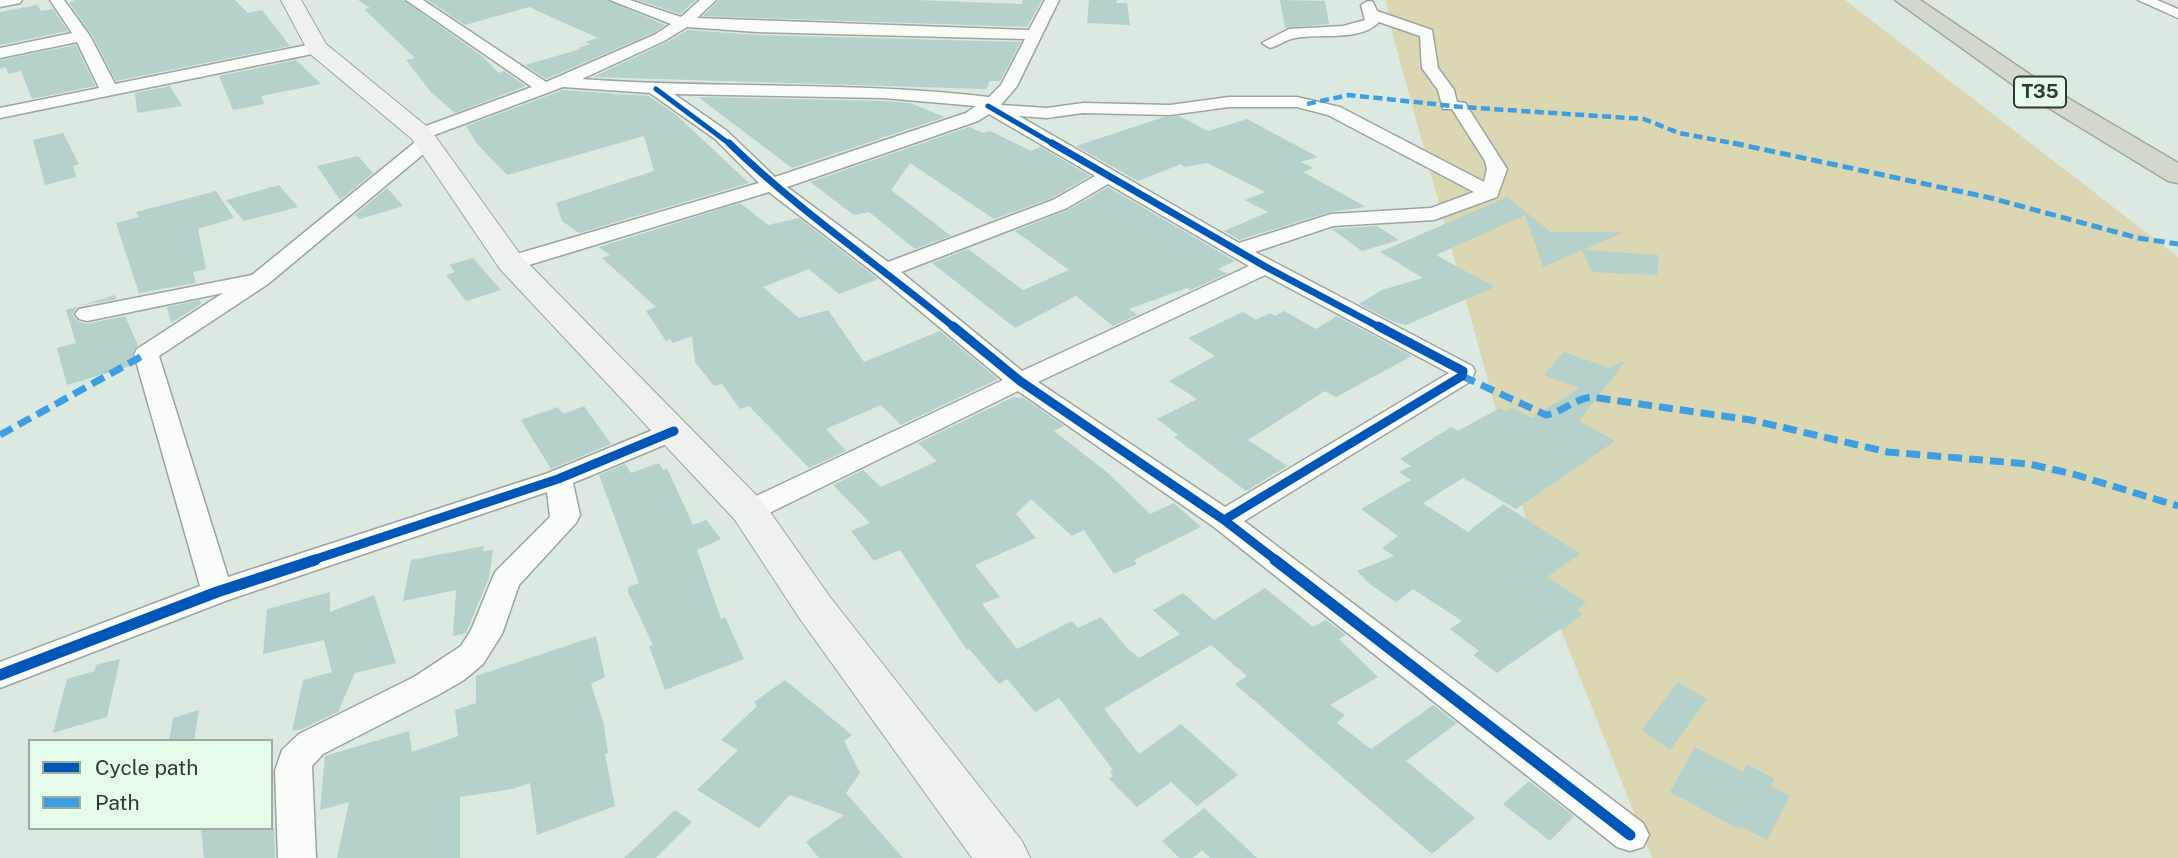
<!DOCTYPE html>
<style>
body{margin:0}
#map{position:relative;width:2178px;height:858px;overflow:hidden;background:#dce9e0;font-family:"Public Sans",sans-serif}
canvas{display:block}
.legend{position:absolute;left:28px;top:739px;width:245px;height:91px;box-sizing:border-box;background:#e4fbea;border:2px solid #9cada0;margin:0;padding:9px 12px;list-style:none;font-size:21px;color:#2f3831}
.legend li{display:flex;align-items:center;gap:14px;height:35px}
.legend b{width:35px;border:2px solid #9cada0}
</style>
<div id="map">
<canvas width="2178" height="858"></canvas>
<ul class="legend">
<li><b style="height:9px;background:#0057b8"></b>Cycle path</li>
<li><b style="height:9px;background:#3d9ee1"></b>Path</li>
</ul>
</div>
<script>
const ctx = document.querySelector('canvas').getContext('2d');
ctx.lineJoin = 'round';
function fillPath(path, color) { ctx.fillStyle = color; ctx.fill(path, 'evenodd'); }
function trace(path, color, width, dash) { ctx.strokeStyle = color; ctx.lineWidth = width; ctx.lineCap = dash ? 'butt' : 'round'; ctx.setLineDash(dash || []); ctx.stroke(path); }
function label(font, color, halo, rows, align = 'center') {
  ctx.font = font + ' "Public Sans",sans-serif'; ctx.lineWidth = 7; ctx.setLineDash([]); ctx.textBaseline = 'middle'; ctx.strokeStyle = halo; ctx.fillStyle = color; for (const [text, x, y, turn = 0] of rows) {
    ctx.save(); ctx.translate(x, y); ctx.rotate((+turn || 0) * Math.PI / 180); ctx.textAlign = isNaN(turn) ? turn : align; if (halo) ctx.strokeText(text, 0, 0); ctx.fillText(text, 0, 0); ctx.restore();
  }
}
fillPath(new Path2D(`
 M1386 0H1845L2178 257V858H1652L1547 595 1394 40Z`), '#dbd7b3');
fillPath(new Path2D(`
 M75 0H235L248 13 262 10 290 46 116 81 92 35 69 3Z
 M358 0H403L482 56 499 73 504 71 526 86 455 113 431 92 406 60 415 58 364 9 370 8Z
 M428 0H607L665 25 653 33 546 79 525 65 581 49 578 48 590 44 585 42 598 38 529 7 465 25Z
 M638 0H696L680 14Z
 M719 0H915L1022 4V0H1042L1027 27 703 16Z
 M1089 0H1117L1116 3H1127L1130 25 1087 23Z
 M1280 0 1325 1 1329 24 1285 28Z
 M37 5 41 11 53 9 68 31 0 45V12Z
 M688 30 757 35 1021 42 1000 81H990L986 89 593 77 665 43Z
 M76 45 95 86 32 99 21 71 8 74 6 67 0 69V60Z
 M296 60 321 84 261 96 264 104 233 110 219 76Z
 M170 86 182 106 137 113 135 93Z
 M563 90 649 96 675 114 749 183 579 233 562 221 556 203 654 171 644 136 507 175 478 145 466 126Z
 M698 97 884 101 910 103 945 117 792 168Z
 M1179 116 1208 131 1247 119 1318 157 1301 162 1313 168 1303 172 1366 207 1330 212 1239 240 1224 231 1268 212 1245 200 1265 192 1207 163 1184 167 1181 164 1138 181 1076 146 1164 117Z
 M969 127 983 133 990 131 1031 151 1041 147 1090 176 1052 198 994 219 910 163 891 190 951 236 915 249 869 212 854 215 810 182Z
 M63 133 79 164 73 166 76 177 45 185 33 140Z
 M358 156 373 173 340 200 317 166Z
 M279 185 298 207 244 221 226 200Z
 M1108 187 1235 261 1218 269 1227 274 1190 290 1187 288 1129 309 1137 315 1113 326 1076 296 1015 328 932 263 968 249 1023 290 1069 270 1015 231 1068 210Z
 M387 188 403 206 360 219 355 215Z
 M216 191 234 218 198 229 206 269 193 272 196 283 139 293 116 223 139 217 136 212Z
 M1507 197 1551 232H1624L1583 250 1659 255 1657 275 1592 272 1582 250 1543 267 1525 215 1436 255 1495 287 1406 325 1394 322 1359 304 1382 290 1423 278 1380 252Z
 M740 203 768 225 799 218 878 279 839 294 809 269 763 287 799 318 828 310 864 362 940 331 998 379 901 425 881 405 826 429 846 451 809 468 749 406 740 409 722 384 714 386 695 362 692 336 673 343 670 339 666 341 646 311 656 307 602 258 610 255 599 247Z
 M1377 226 1399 240 1362 251 1332 229Z
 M473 258 501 290 466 301 446 275 455 272 449 265Z
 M115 295 117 299 78 306 72 314 77 321 86 324 125 316 138 345 132 353 134 365 67 385 57 348 76 343 66 310Z
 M200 300 201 304 171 323 167 307Z
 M1284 311 1316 329 1337 316 1412 356 1336 397 1325 391 1248 440 1288 466 1246 491 1174 437 1178 435 1157 419 1197 399 1169 381 1215 356 1188 338 1243 312 1256 320 1270 313 1275 316Z
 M1564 352 1610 368 1622 361 1624 363 1579 421 1615 441 1516 509 1463 478 1423 503 1468 532 1503 504 1580 554 1547 577 1586 602 1577 610 1583 613 1563 630 1560 629 1497 673 1473 655 1479 651 1450 629 1462 621 1413 589 1396 602 1371 585 1357 571 1394 556 1382 548 1398 536 1361 509 1411 480 1399 472 1411 466 1400 459 1451 427 1458 431 1500 408 1506 411 1513 408 1532 418 1579 388 1544 375Z
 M1013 397 1024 398 1064 426 1054 431 1108 473 1150 514 1174 503 1201 527 1134 560 1137 564 1114 574 1084 530 1072 536 1031 499 1016 514 1036 538 975 565 1000 597 982 604 1017 649 1072 621 1078 628 1101 617 1127 648 1139 658 1180 634 1153 610 1183 593 1214 620 1265 588 1313 627 1326 620 1346 635 1339 639 1378 677 1330 705 1345 715 1337 723 1371 749 1433 705 1457 723 1406 761 1475 818 1432 854 1235 684 1247 676 1211 645 1104 709 1139 754 1181 724 1238 775 1197 806 1171 782 1137 807 1109 779 1113 776 1110 772 1113 770 1059 698 1035 712 1007 679 999 684 969 649 967 650 900 550 874 561 851 531 870 523 833 485 863 470 881 487 937 461 918 443Z
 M584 406 611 444 551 469 521 420 558 407 563 414Z
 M659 463 663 470 667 468 693 525 706 520 721 539 697 550 721 619 725 617 744 659 665 690 649 646 653 645 628 592V587L639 583 599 475 625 464 631 473Z
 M484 546 483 551 493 550 489 578 466 633 453 636 456 590 403 601 411 560Z
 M330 592V612L374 595 396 663 355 673 338 712 302 729 292 731 303 680 332 672 324 640 263 654 267 609Z
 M596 636 605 677 591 684 604 725 608 753 605 754 615 806 537 835 530 783 512 789 460 797V858H337L349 802 320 810 325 756 409 731 412 752 458 736 455 710 476 703V676Z
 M120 659 107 717 53 733 67 679 95 671 96 665Z
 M785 680 852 735 844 741 860 773 846 793 903 858H819L806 842 844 815 790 795 759 828 697 790 738 750 721 740 757 706 754 702Z
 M1678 682 1707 699 1670 750 1642 730Z
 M199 710 194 741H169L173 718Z
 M1695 747 1743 772 1747 764 1775 779 1771 786 1790 796 1767 840 1740 826 1739 829 1670 792Z
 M1529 781 1574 816 1550 841 1503 804Z
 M1204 808 1257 858H1210L1202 850 1193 858H1179L1162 841Z
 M675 810 692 822 656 858H624Z
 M201 828H274L275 858H204Z`), '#b4d1cb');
const street = new Path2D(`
 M0 0H22L20 3 0 7Z
 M50 0H64L90 36 115 84 317 43 325 48 317 53 0 118V108L99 88 77 42 0 58V48L72 33Z
 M406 0H423L546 82 654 35 671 24 610 0H630L681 17 700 0H716L697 18 1029 30 1045 0H1059L1017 86 1001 105 1047 108 1083 103 1170 105 1229 97H1297L1340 107 1484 182 1487 169 1485 161 1452 109H1443L1438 90 1422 68 1420 36 1379 22C1360 43 1316 32 1291 39 1284 41 1278 46 1270 48L1262 43 1289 29 1343 26 1365 20 1361 5 1368 1 1373 2 1377 11 1432 30 1438 68 1454 90 1457 102 1465 103 1507 169 1497 197 1434 220 1333 226 1255 252 1472 366 1475 371 1471 381 1244 521 1643 823 1649 835 1643 847 1630 851 1617 847 1214 527 1018 391 759 518 749 521 739 518 735 511 739 504 1003 380 877 275 769 192 519 268H503L500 263 503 258 759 183 715 139 650 93 563 87 429 137 436 142 433 146 268 284 159 356 228 577 548 473 665 425 674 423 683 425 687 431 683 437 573 483 580 515 576 523 519 585 502 634 483 664 464 680 438 695 323 754 312 766 316 858H278L275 771 282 750 299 734 414 677 461 646 471 630 495 572 550 517 547 492 228 600 0 688V662L200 586 134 354 137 349 223 293 87 321 79 319 75 314 79 309 252 275 419 139 412 134 415 130 532 87ZM687 27 757 32 1025 39 1001 85 989 97C854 81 718 89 582 79L664 41ZM674 94 884 98 976 106 966 113 775 177 727 131ZM1229 107H1297L1328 115 1474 192 1431 208 1331 214 1239 243 1019 116 1047 118 1083 113 1170 115ZM989 114 1095 176 1053 200 888 262 787 187 978 121ZM1108 184 1249 266 1022 371 901 272 1067 208ZM1265 275 1449 373 1225 507 1038 382Z
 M2138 0H2157L2178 9V18Z`);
const secondary = new Path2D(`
 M281 0H301L326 44 430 129 522 257 763 502 830 597 1022 841 1030 858H972L800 619 735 520 500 269 412 139 309 53Z`);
const highway = new Path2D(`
 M1895 0H1920L2044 84 2178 163V183L2168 181 2026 94Z`);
trace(street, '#9ba59f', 3);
trace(secondary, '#9ba59f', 2);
trace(highway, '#9fa998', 3);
fillPath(street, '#fafcfa');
fillPath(secondary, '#eef1ed');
fillPath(highway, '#d3d8cc');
trace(new Path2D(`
 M1307 104 1349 95 1462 107 1644 119 1679 133 1743 145`), '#3d9ee1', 4.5, [9, 4.5]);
trace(new Path2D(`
 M1733 143 1991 198 2138 238 2178 244`), '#3d9ee1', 5, [11, 5]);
trace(new Path2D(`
 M1462 376 1546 415C1563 412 1574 399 1591 397L1751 420 1888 452 2029 464 2073 474 2178 506
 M0 435 146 354`), '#3d9ee1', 7, [14, 7]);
trace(new Path2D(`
 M656 89 731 145
 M988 106 1055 145`), '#0057b8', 5);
trace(new Path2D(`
 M729 143C799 211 880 266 955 328
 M1052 143 1266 267 1381 328`), '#0057b8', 7);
trace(new Path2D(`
 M953 326 1020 381 1224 520 1277 561
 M1224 520 1462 376 1463 371 1378 326
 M310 561 558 479 674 431`), '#0057b8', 9);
trace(new Path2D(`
 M1275 560 1630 835
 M0 675 217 592 315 560`), '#0057b8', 11);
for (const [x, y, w] of [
 [2040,92,52]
]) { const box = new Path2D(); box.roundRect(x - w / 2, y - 15.5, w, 31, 5); ctx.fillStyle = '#e4fbea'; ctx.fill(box); trace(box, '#2f3831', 2); }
label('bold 19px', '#2f3831', null, [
 ["T35",2040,92]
]);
</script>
